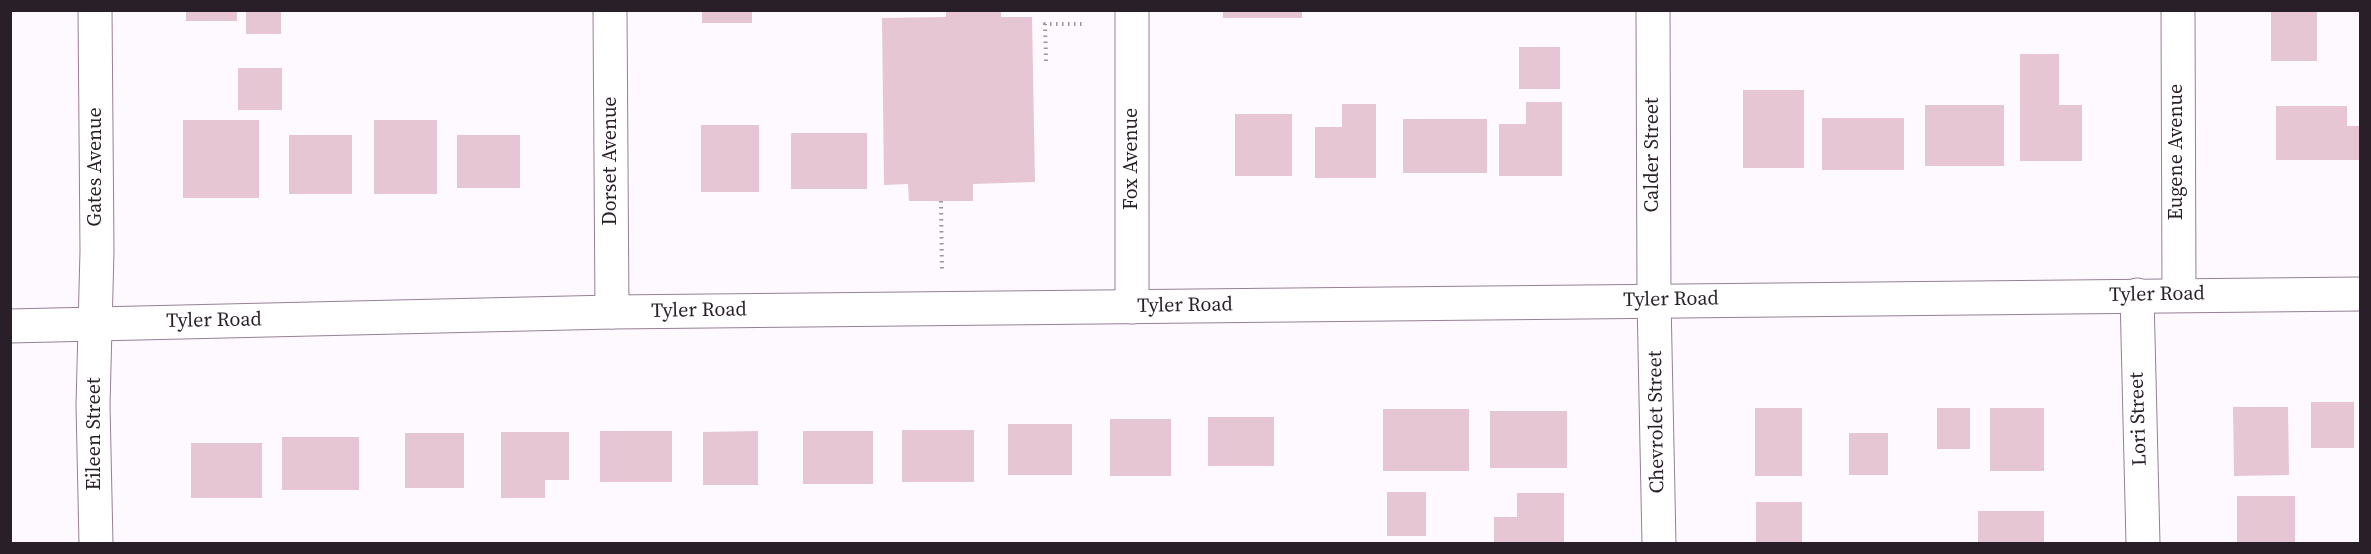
<!DOCTYPE html>
<style>
body{margin:0}
#map{position:relative;width:2371px;height:554px;overflow:hidden;background:#fef9fe;font-family:"Source Serif 4",serif}
canvas{display:block}
.frame{position:absolute;inset:0;border:12px solid #281f28;pointer-events:none}
</style>
<div id="map">
<canvas width="2371" height="554"></canvas>
<div class="frame"></div>
</div>
<script>
const ctx = document.querySelector('canvas').getContext('2d');
ctx.lineJoin = 'round';
function fillPath(path, color) { ctx.fillStyle = color; ctx.fill(path, 'evenodd'); }
function trace(path, color, width, dash) { ctx.strokeStyle = color; ctx.lineWidth = width; ctx.lineCap = dash ? 'butt' : 'round'; ctx.setLineDash(dash || []); ctx.stroke(path); }
function label(font, color, halo, rows, align = 'center') {
  ctx.font = font + ' "Source Serif 4",serif'; ctx.lineWidth = 4.5; ctx.setLineDash([]); ctx.textBaseline = 'middle'; ctx.strokeStyle = halo; ctx.fillStyle = color; for (const [text, x, y, turn = 0] of rows) {
    ctx.save(); ctx.translate(x, y); ctx.rotate((+turn || 0) * Math.PI / 180); ctx.textAlign = isNaN(turn) ? turn : align; if (halo) ctx.strokeText(text, 0, 0); ctx.fillText(text, 0, 0); ctx.restore();
  }
}
fillPath(new Path2D(`
 M186 10H237V21H186Z
 M246 10H281V34H246Z
 M702 10H752V23H702Z
 M946 10H1001V17H1032L1035 182 973 184V201H909L908 184 884 185 882 18 946 17Z
 M1223 10H1302V18H1223Z
 M2271 10H2317V61H2271Z
 M1519 47H1560V89H1519Z
 M2020 54H2059V105H2082V161H2020Z
 M238 68H282V110H238Z
 M1743 90H1804V168H1743Z
 M1526 102H1562V176H1499V124H1526Z
 M1342 104H1376V178H1315V127H1342Z
 M1925 105H2004V166H1925Z
 M2276 106H2347V126H2360V160H2276Z
 M1235 114H1292V176H1235Z
 M1822 118H1904V170H1822Z
 M1403 119H1487V173H1403Z
 M183 120H259V198H183Z
 M374 120H437V194H374Z
 M701 125H759V192H701Z
 M791 133H867V189H791Z
 M289 135H352V194H289Z
 M457 135H520V188H457Z
 M2311 402H2354V448H2311Z
 M2233 407H2288L2289 475 2234 476Z
 M1755 408H1802V476H1755Z
 M1937 408H1970V449H1937Z
 M1990 408H2044V471H1990Z
 M1383 409H1469V471H1383Z
 M1490 411H1567V468H1490Z
 M1208 417H1274V466H1208Z
 M1110 419H1171V476H1110Z
 M1008 424H1072V475H1008Z
 M902 430H974V482H902Z
 M600 431H672V482H600Z
 M758 431V485H703V432Z
 M803 431H873V484H803Z
 M501 432H569V480H545V498H501Z
 M405 433H464V488H405Z
 M1849 433H1888V475H1849Z
 M282 437H359V490H282Z
 M191 443H262V498H191Z
 M1387 492H1426V536H1387Z
 M1517 493H1564V544H1494V517H1517Z
 M2237 496H2295V544H2237Z
 M1756 502H1802V544H1756Z
 M1978 511H2044V544H1978Z`), '#e5c6d2');
const street = new Path2D(`
 M95 10 97 251 93 405 96 544
 M1132 10V307
 M1653 10 1654 300 1659 544
 M2178 10 2179 294
 M2137 295 2143 544
 M10 326 612 312`);
const secondary = new Path2D(`
 M610 10 612 312 2360 294`);
trace(street, '#958095', 35);
trace(secondary, '#958095', 35);
trace(new Path2D(`
 M1046 61 1045 24H1085
 M941 201 942 272`), '#9c959c', 4, [1.5, 4.5]);
trace(street, '#fff', 33);
trace(secondary, '#fff', 33);
label('20px', '#281f28', '#fff', [
 ["Eugene Avenue",2177,152,-90],
 ["Calder Street",1653,155,-90],
 ["Fox Avenue",1132,159,-90],
 ["Dorset Avenue",611,161,-90],
 ["Gates Avenue",96,167,-90],
 ["Tyler Road",2157,295,-1],
 ["Tyler Road",1671,300,-1],
 ["Tyler Road",1185,306,-1],
 ["Tyler Road",699,311,-1],
 ["Tyler Road",214,321,-1],
 ["Lori Street",2139,419,-92],
 ["Chevrolet Street",1657,422,-91],
 ["Eileen Street",95,434,-90]
]);
</script>
